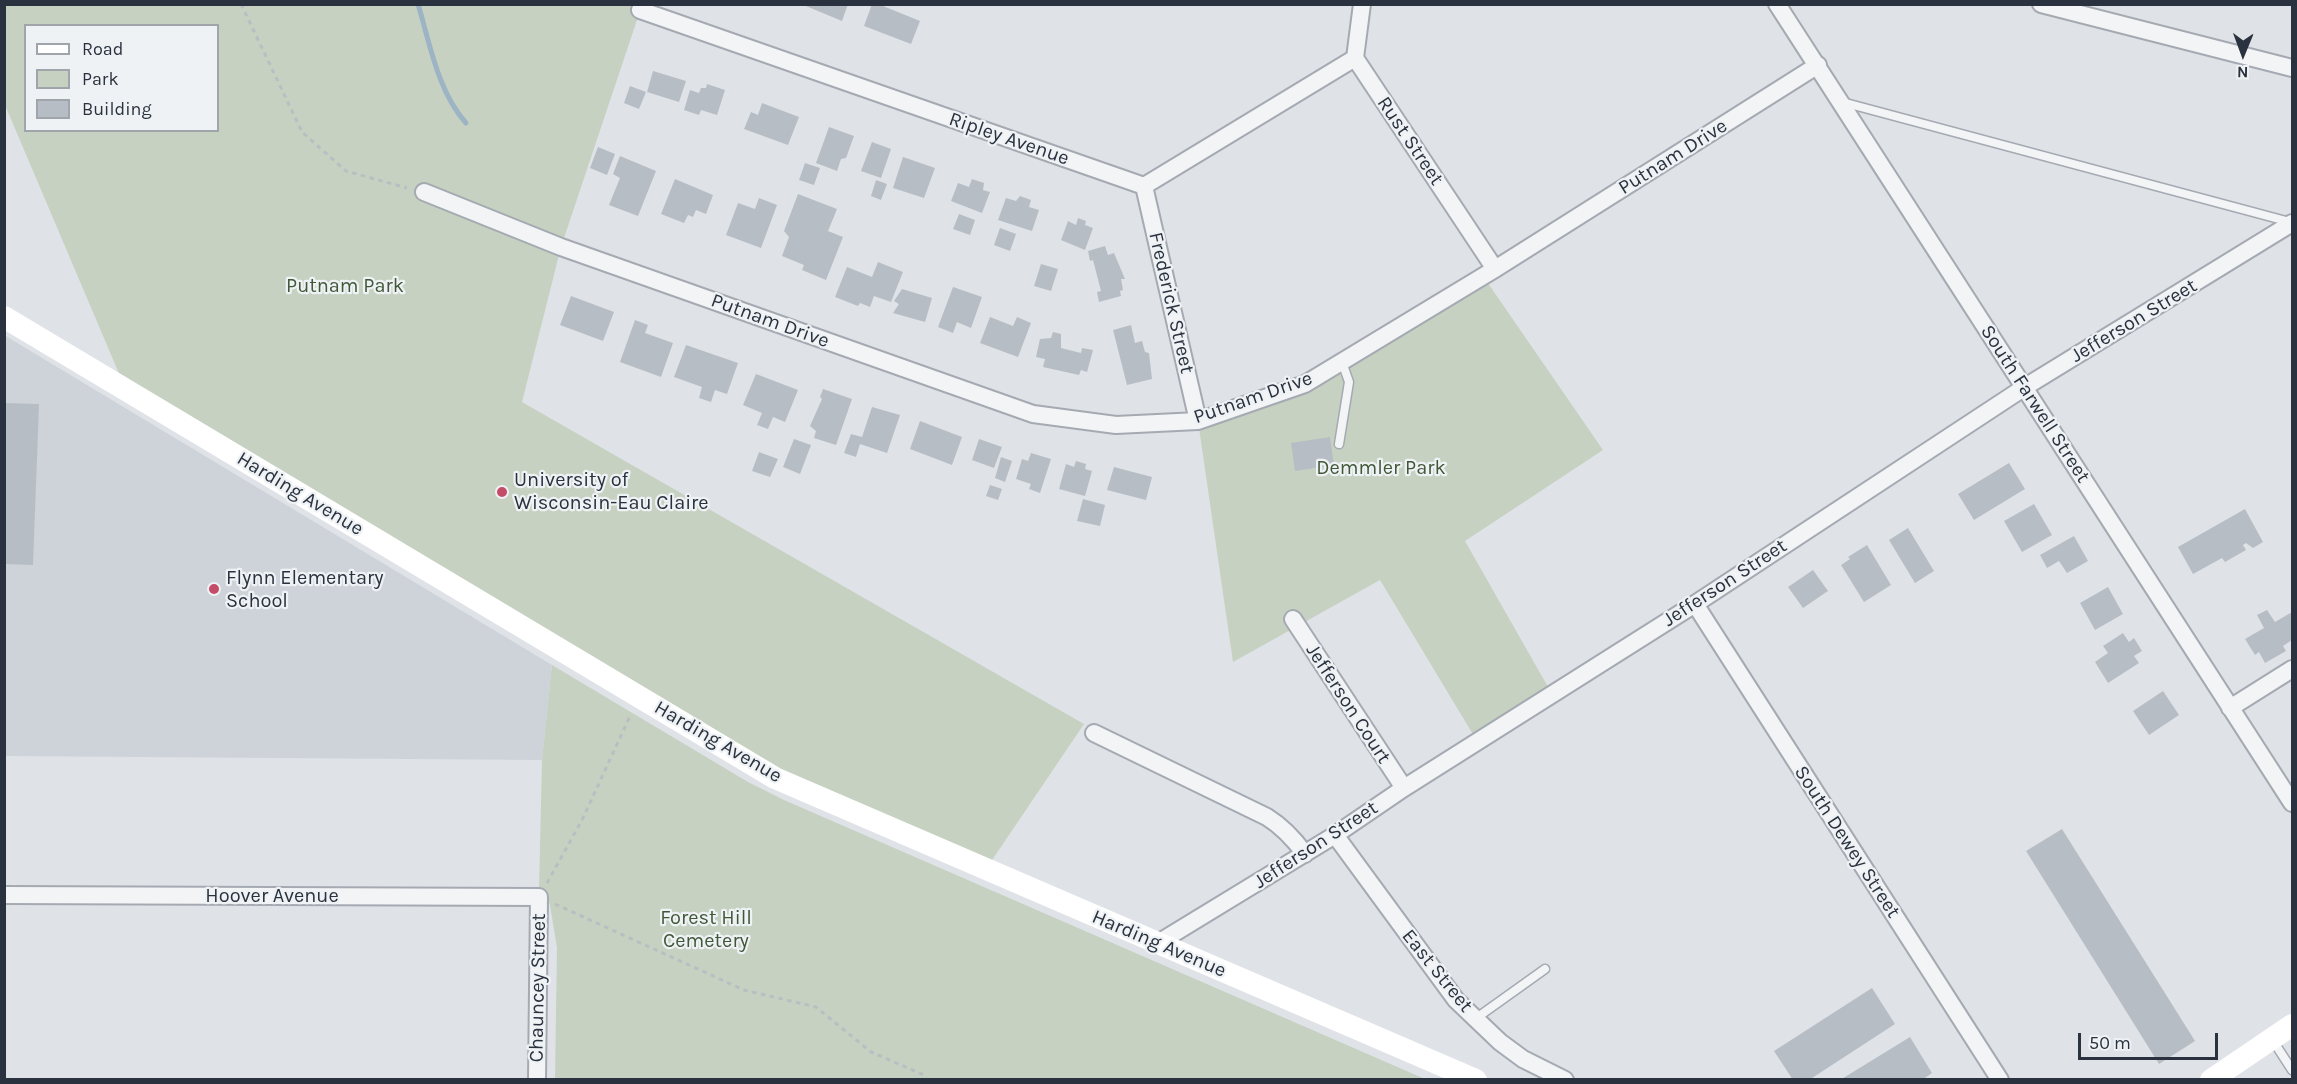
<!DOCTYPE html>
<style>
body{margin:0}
#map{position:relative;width:2297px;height:1084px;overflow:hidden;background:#dfe3e8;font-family:Karla,sans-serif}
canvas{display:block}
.frame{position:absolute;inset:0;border:6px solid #29323e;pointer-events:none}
.legend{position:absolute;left:24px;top:24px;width:195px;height:108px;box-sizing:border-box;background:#eff2f5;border:2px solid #a0a5ac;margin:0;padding:8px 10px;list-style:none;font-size:18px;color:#29323e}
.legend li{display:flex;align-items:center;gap:12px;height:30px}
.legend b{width:30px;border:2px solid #a0a5ac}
.north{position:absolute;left:2213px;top:24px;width:60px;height:60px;-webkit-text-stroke:4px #eff2f5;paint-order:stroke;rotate:181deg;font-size:16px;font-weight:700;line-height:24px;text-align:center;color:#29323e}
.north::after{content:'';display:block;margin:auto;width:21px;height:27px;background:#29323e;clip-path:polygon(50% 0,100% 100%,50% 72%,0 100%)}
.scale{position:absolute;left:2078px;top:1033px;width:140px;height:27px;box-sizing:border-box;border:3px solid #29323e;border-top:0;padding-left:8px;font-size:18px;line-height:21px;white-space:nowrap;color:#29323e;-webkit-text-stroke:4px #eff2f5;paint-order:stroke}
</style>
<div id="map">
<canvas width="2297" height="1084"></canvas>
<div class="frame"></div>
<ul class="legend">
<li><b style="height:8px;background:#fff"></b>Road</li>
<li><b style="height:16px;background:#c6d1c1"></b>Park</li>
<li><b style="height:16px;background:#b7bdc4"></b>Building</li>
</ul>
<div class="north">N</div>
<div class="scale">50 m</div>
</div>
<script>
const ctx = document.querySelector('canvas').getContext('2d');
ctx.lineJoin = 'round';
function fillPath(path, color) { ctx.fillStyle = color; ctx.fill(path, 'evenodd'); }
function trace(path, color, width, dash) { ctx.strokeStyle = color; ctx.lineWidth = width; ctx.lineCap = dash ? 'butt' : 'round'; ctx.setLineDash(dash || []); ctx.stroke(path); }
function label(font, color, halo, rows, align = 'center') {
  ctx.font = font + ' Karla,sans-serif'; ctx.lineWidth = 4.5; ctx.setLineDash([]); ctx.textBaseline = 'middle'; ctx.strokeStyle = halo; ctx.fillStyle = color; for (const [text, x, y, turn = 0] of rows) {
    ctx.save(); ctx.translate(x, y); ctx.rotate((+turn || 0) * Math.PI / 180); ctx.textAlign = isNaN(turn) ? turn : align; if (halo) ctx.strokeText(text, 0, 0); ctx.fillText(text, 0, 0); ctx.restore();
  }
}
fillPath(new Path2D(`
 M4 335 552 665 542 760 5 756Z`), '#ced3d9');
fillPath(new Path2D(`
 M4 5H642L561 247 522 402 1084 724 986 869 774 778 126 390 5 105ZM26 26H218V130H26Z
 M1483 276 1603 450 1465 541 1552 694 1477 741 1380 580 1233 662 1198 421 1305 384Z
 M552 665 748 782 784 800 1425 1079H555L557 948 550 905 547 897 539 889 542 760Z`), '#c6d1c1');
trace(new Path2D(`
 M418 4C430 44 438 92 466 123`), '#9db4c5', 5);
fillPath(new Path2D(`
 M801 4H848L842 21Z
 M872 4H878L920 21 911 44 864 26Z
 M653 71 686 81 679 102 647 92Z
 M707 84 725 90 717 115 701 110 699 115 684 110 690 90 699 93 701 88H706Z
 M630 86 646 92 639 109 624 103Z
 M762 103 799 117 788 145 744 129 751 112 758 115Z
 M829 127 854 136 846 158 841 159 837 171 816 163Z
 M872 142 891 149 881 178 861 171Z
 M598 147 615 154 607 175 590 168Z
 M620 156 656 171 638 216 609 205 620 178 613 174Z
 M903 157 935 168 924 198 893 188Z
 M805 163 820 168 814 185 799 180Z
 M675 179 713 195 706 214 696 210 693 217 688 215 684 223 661 214Z
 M972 179 984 183 983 190 990 192 982 213 951 201 958 183 969 187Z
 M876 180 887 184 881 200 871 196Z
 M798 194 837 209 828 231 843 237 826 280 802 270 804 265 782 256 789 237 784 231Z
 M1020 196 1031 200 1029 207 1039 210 1032 231 998 220 1006 198 1016 201Z
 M759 198 777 205 761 248 726 235 738 203 755 209Z
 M959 214 975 220 970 235 953 229Z
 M1078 218 1086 221 1085 225 1093 228 1085 250 1061 240 1068 221 1076 225Z
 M1000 228 1016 234 1010 251 994 245Z
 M1105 246 1108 255 1114 253 1125 279H1121L1123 290 1120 291 1121 296 1099 302 1097 292 1101 291 1093 260 1090 261 1088 251Z
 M878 262 903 272 891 302 874 296 870 307 860 303 858 306 835 297 847 267 872 277Z
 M1041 264 1058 269 1051 291 1034 286Z
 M953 287 982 297 971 328 957 322 953 333 938 327Z
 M902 289 932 298 925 322 893 313 899 304 894 301Z
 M571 296 614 312 603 341 560 325Z
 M990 317 1013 326 1017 317 1031 323 1018 357 980 343Z
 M635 320 648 325 645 333 673 343 661 377 620 362Z
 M1131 325 1135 343 1142 341 1145 352 1149 353 1152 379 1127 385 1113 330Z
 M1053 332 1061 334V348L1081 353 1082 348 1093 350 1087 372 1081 370 1079 375 1043 367 1045 359 1036 357 1040 339 1051 338Z
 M686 345 738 363 727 394 715 390 711 402 699 398 702 387 674 377Z
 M756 374 798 390 785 422 773 417 768 429 757 425 762 413 743 405Z
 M823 389 852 399 836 445 814 438 816 431 810 426 822 399 820 397Z
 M4 403 39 404 33 565 4 564Z
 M872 407 900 415 887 453 860 444 856 457 844 453 851 434 862 437Z
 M920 421 962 437 952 465 910 449Z
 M1330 437 1334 465 1295 471 1291 443Z
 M794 439 811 445 800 474 783 467Z
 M979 439 1002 447 994 468 972 460Z
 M759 452 778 459 770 477 752 471Z
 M1031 453 1051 459 1040 493 1029 489 1031 484 1016 479 1022 459 1028 461Z
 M1001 457 1012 461 1005 482 995 478Z
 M1076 461 1086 464 1085 469 1092 471 1085 496 1059 489 1066 464 1074 467Z
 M2009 463 2025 489 1974 520 1958 494Z
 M1114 467 1152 477 1146 500 1107 490Z
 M990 485 1002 489 998 500 986 496Z
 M1083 499 1105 505 1100 526 1077 521Z
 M2034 504 2052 535 2022 552 2004 521Z
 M2245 509 2263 542 2253 548 2246 543 2243 545 2246 550 2225 562 2222 558 2193 574 2178 547Z
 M1908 528 1934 571 1915 583 1889 540Z
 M2074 536 2088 561 2067 573 2059 561 2047 568 2040 555Z
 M1867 545 1891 585 1864 602 1841 565 1850 559 1848 557Z
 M1813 570 1828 591 1803 608 1788 587Z
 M2108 587 2123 614 2095 630 2080 603Z
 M2267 610 2275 622 2292 612V640L2283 646 2286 651 2265 663 2259 652 2255 655 2245 639 2264 628 2257 615Z
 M2123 633 2129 642 2134 638 2142 651 2134 656 2139 663 2108 683 2095 662 2108 653 2103 646Z
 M2163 691 2179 715 2149 735 2133 711Z
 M2062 829 2195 1041 2159 1064 2026 851Z
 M1872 988 1895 1024 1809 1080H1793L1774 1051Z
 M1910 1037 1932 1073 1922 1080H1840Z`), '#b7bdc4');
const lane = new Path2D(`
 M1842 102 2290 222
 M1339 444 1349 382 1342 362
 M1475 1019 1545 969
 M2272 1039 2292 1070`);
const street = new Path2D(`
 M1362 4 1355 58 1495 269
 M1777 4 2292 803
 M2041 4 2292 68
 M640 10 1144 186 1355 58
 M1144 186 1198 421
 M424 192 561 247 1033 414 1116 425 1198 421 1305 384 1495 269 1818 65
 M1695 604 2000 1080
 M1293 619 1404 788
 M2230 708 2292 669
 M1094 733 1267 817C1283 827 1294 839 1305 854
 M1335 835 1456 1000 1500 1042 1523 1059 1565 1080
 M4 895 539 897 537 1080
 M1158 943 1335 835 1404 788 1695 604 2025 387 2292 223`);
trace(lane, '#a5aab2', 11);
trace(street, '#a5aab2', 20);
trace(new Path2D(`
 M241 4 302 132 346 171 407 188
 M547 883 582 820 631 714
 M555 904 744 990 816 1007 871 1052 924 1075 927 1080`), '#babec2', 3, [4.5, 4.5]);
trace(lane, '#f2f4f6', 8);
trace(street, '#f2f4f6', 16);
trace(new Path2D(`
 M4 317 775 778 1476 1080
 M2211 1080 2292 1025`), '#fff', 22);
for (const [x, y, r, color] of [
 [502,492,6,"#c54c69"],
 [214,589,6,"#c54c69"]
]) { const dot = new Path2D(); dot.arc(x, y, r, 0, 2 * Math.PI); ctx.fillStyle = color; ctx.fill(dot); trace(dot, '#eff2f5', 2); }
label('20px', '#29323e', '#eff2f5', [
 ["Ripley Avenue",1009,139,19],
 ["Rust Street",1410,141,56],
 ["Putnam Drive",1673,157,-32],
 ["Frederick Street",1171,303,77],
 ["Putnam Drive",770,321,20],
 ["Jefferson Street",2134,321,-31],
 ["Putnam Drive",1253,398,-19],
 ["South Farwell Street",2035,404,57],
 ["Harding Avenue",300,494,31],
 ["Jefferson Street",1725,583,-33],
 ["Jefferson Court",1348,704,57],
 ["Harding Avenue",718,742,30],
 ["South Dewey Street",1847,842,57],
 ["Jefferson Street",1316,845,-33],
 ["Hoover Avenue",272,896],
 ["Harding Avenue",1159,944,23],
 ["East Street",1437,971,51],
 ["Chauncey Street",538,988,-89]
]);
label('20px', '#415838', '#eff2f5', [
 ["Putnam Park",345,286],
 ["Demmler Park",1381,468],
 ["Forest Hill",706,918],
 ["Cemetery",706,941]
]);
label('20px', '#29323e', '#eff2f5', [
 ["University of",514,480],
 ["Wisconsin-Eau Claire",514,503],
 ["Flynn Elementary",226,578],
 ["School",226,601]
], 'left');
</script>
